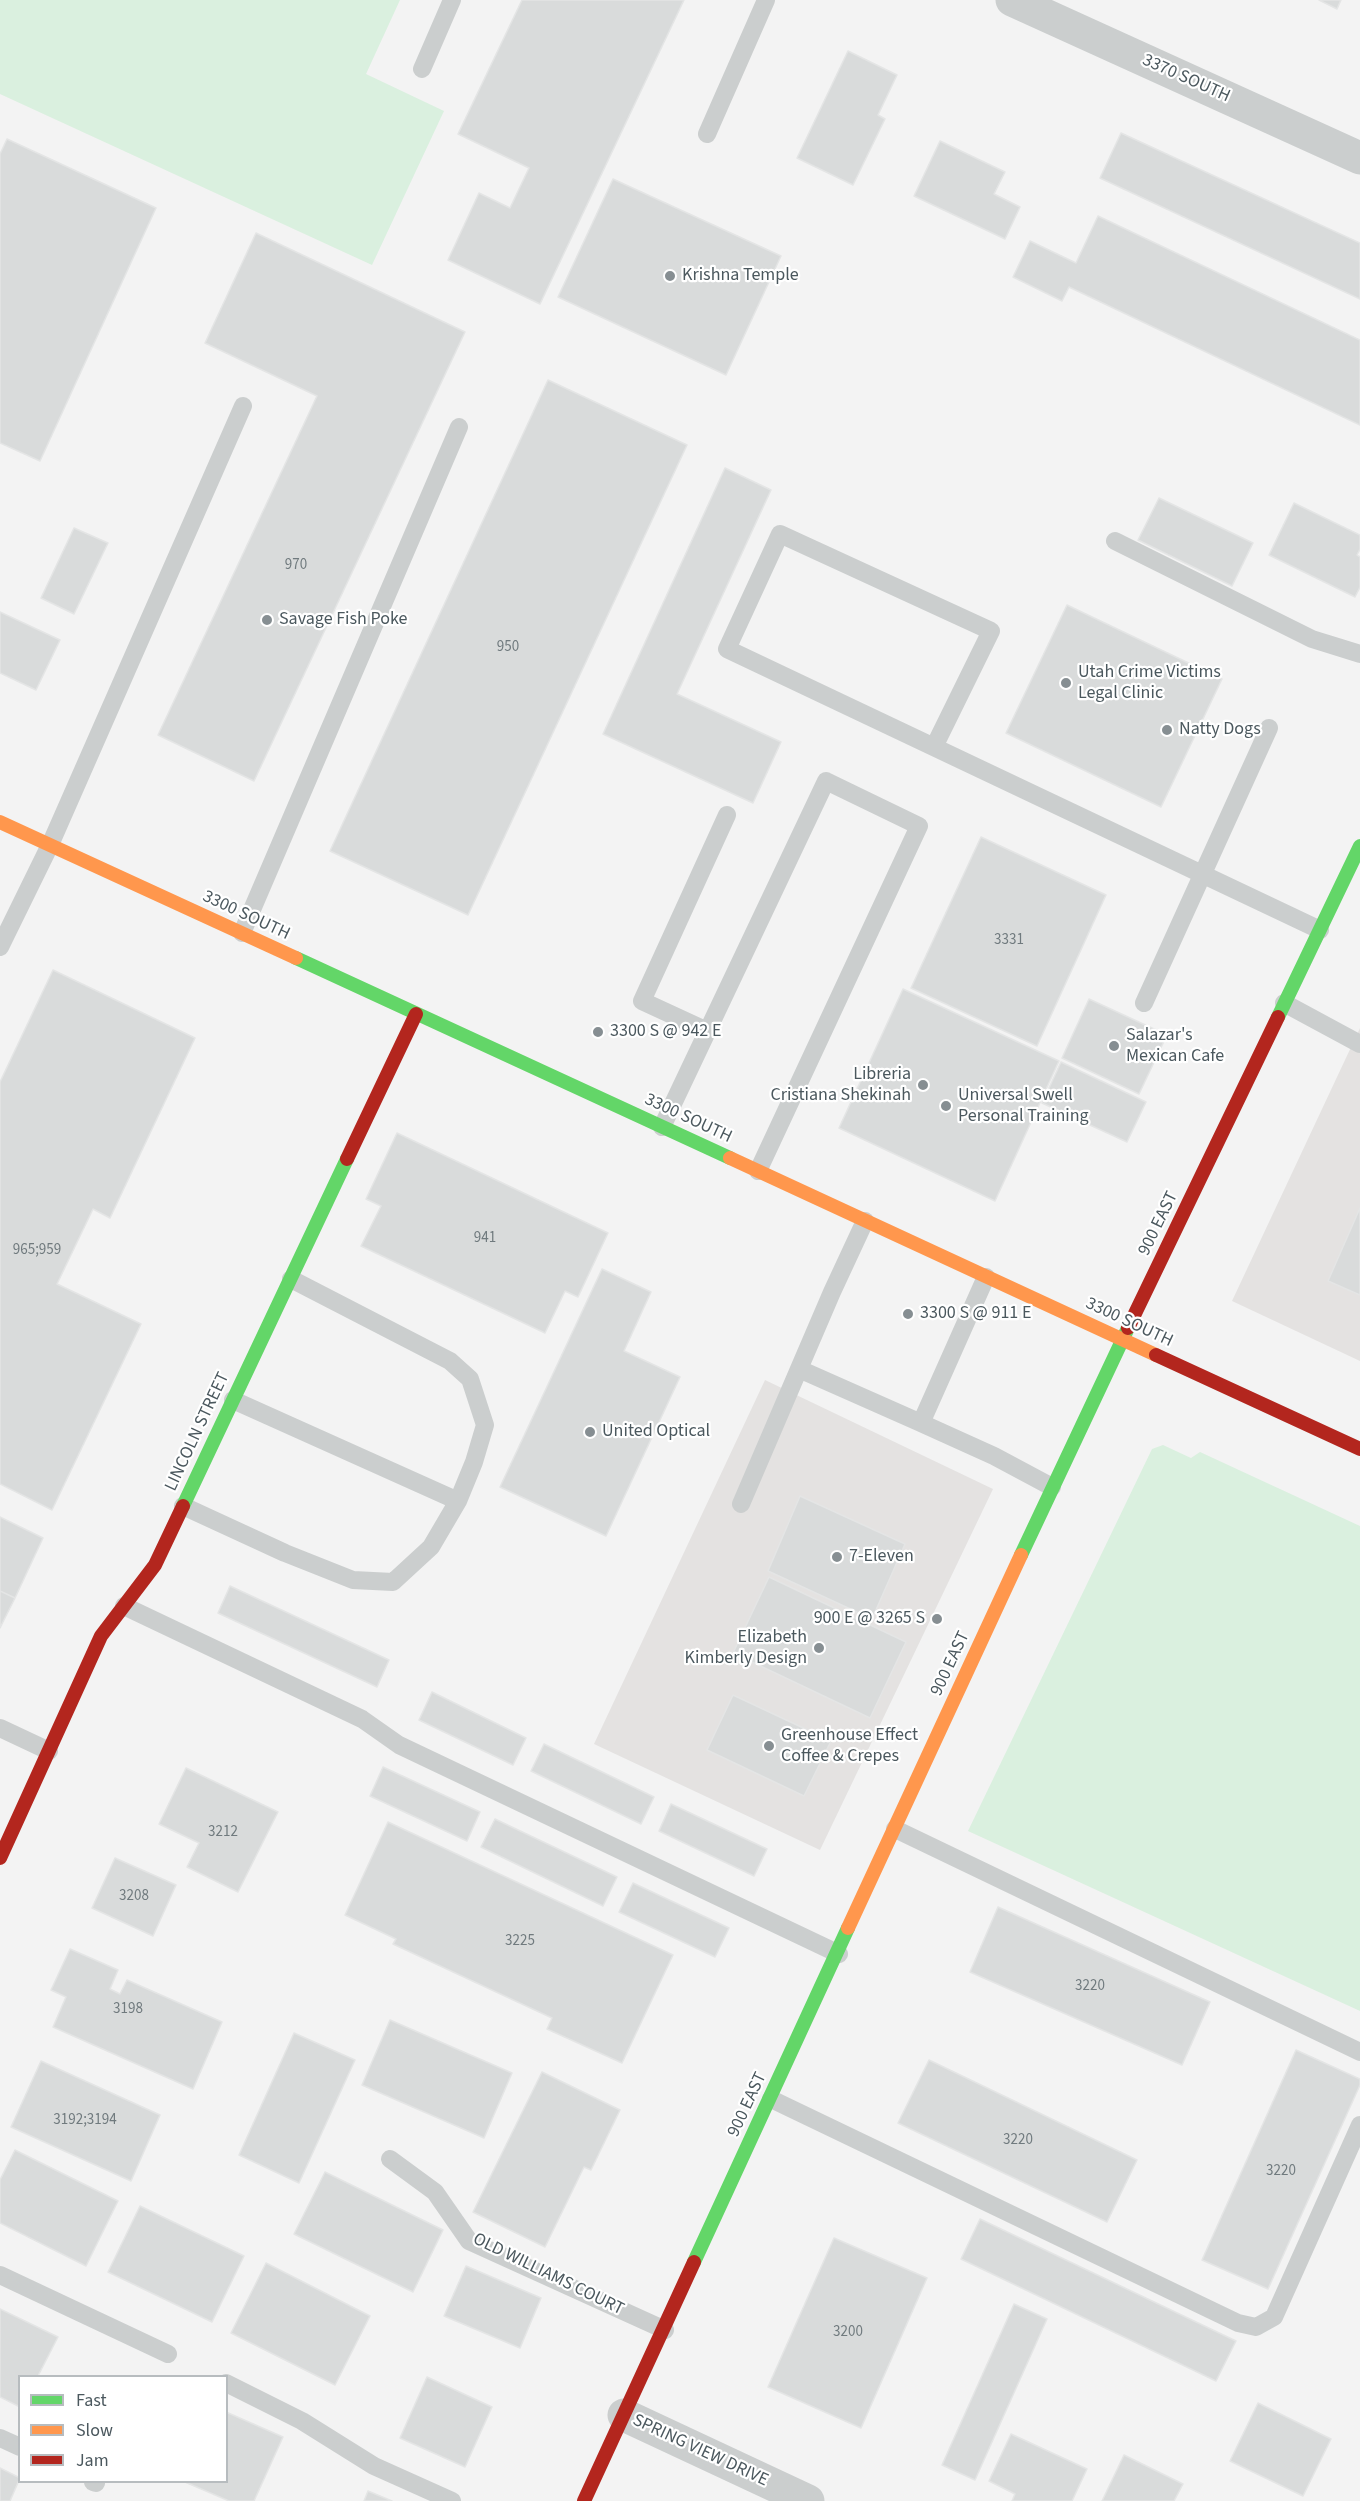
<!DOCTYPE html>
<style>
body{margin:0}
#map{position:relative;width:1360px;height:2501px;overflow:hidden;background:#f3f3f3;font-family:"Source Sans 3",sans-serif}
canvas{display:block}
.legend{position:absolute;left:18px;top:2375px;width:210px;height:108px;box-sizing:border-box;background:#fff;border:2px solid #b7bcbf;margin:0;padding:8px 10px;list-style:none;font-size:18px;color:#4b585e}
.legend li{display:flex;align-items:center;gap:12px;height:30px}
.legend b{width:30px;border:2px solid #b7bcbf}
</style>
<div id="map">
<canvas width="1360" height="2501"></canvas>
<ul class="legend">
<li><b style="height:8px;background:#63d668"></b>Fast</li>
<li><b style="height:8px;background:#ff974d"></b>Slow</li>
<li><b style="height:8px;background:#b3261e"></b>Jam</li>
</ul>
</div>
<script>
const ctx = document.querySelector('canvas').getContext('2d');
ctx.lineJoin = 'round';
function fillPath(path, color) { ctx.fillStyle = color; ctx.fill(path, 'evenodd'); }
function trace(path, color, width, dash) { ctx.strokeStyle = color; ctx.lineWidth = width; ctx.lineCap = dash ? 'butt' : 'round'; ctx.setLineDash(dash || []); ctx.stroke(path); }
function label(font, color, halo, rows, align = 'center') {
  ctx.font = font + ' "Source Sans 3",sans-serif'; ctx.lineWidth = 4.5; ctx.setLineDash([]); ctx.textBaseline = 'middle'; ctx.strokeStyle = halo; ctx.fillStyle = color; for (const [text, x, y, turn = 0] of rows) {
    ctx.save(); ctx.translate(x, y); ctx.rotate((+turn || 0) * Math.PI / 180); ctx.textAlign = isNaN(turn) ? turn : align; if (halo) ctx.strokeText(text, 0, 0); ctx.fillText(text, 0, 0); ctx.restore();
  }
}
fillPath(new Path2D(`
 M1360 1028V1361L1232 1301Z
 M765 1380 993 1489 820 1850 594 1744Z`), '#e4e2e1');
fillPath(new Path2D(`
 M0 0H400L366 74 444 111 372 265 0 94Z
 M1163 1445 1191 1458 1200 1452 1360 1526V2011L968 1831 1152 1449Z`), '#daf0df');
const building = new Path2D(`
 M522 0H684L540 304 448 260 479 193 510 208 529 168 458 134Z
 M1319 0H1341L1337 9Z
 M848 51 897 75 878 115 885 119 853 185 797 158Z
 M1121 133 1360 243V299L1100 178Z
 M7 139 156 208 40 461 0 443V154Z
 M940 141 1005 172 994 194 1020 207 1005 239 914 196Z
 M613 179 781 256 726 375 558 297Z
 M1098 216 1360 340V425L1069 287 1062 301 1013 277 1030 241 1076 263Z
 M256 233 465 332 254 781 158 735 317 396 205 343Z
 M548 380 687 445 468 915 330 851Z
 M725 468 771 490 677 694 781 742 753 803 603 734Z
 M1159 498 1253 543 1232 586 1138 540Z
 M1294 503 1360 535V549L1357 555 1360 557V587L1355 597 1269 555Z
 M74 528 108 543 74 614 41 598Z
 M1067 605 1222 679 1161 807 1006 733Z
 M0 612 60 640 36 690 0 673Z
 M981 837 1106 895 1037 1046 911 988Z
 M53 970 195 1038 110 1218 93 1209 57 1284 141 1324 52 1510 0 1484V1082Z
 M903 989 1059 1061 995 1201 839 1128Z
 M1089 999 1167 1035 1139 1094 1062 1058Z
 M1061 1062 1146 1102 1127 1142 1042 1103Z
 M397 1133 608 1233 578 1297 565 1291 545 1333 361 1246 381 1206 366 1199Z
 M1360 1208V1295L1328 1281Z
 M602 1269 651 1292 624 1351 680 1377 606 1536 500 1487Z
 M800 1496 905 1544 872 1619 768 1571Z
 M0 1517 43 1538 15 1598 0 1591Z
 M769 1577 906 1642 870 1718 733 1653Z
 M230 1586 389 1660 377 1687 218 1613Z
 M0 1591 15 1598 0 1628Z
 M432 1692 526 1738 513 1765 419 1720Z
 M733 1695 831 1741 804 1796 707 1750Z
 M544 1744 654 1797 641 1824 531 1771Z
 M383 1767 480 1812 467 1841 370 1796Z
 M186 1768 278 1812 238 1892 187 1867 199 1843 159 1824Z
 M671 1804 767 1849 754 1876 659 1831Z
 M495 1819 617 1877 603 1906 481 1847Z
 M388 1822 673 1955 622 2063 547 2029 552 2018 393 1944 396 1939 345 1915Z
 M115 1858 176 1885 153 1936 92 1908Z
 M633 1883 729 1928 715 1957 619 1912Z
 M998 1907 1210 2002 1182 2065 970 1972Z
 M70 1949 118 1970 110 1989 120 1994 127 1980 222 2022 193 2089 53 2027 66 1997 51 1990Z
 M390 2020 512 2073 484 2138 362 2085Z
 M294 2033 355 2060 299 2183 239 2155Z
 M1296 2050 1360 2079V2085L1268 2289 1202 2260Z
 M929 2060 1137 2160 1107 2222 898 2123Z
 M41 2061 160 2115 131 2181 11 2127Z
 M542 2072 620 2110 591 2170 584 2167 545 2247 473 2212Z
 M15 2150 118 2201 86 2266 0 2223V2180Z
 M325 2172 443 2230 413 2292 294 2234Z
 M140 2206 244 2256 212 2322 108 2272Z
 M980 2219 1236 2341 1216 2381 961 2259Z
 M834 2238 927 2278 861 2428 768 2387Z
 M266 2263 370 2316 335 2385 231 2333Z
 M466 2266 541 2298 520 2348 444 2316Z
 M1014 2304 1047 2319 975 2480 942 2465Z
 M0 2309 58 2337 38 2376H20V2407L0 2397Z
 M427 2377 492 2407 465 2467 400 2438Z
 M1258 2403 1331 2439 1303 2496 1230 2461Z
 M226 2412 283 2437 254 2501H229L185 2482H226Z
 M1011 2434 1087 2469 1072 2501H1012L1015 2494 989 2481Z
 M1124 2455 1183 2484 1174 2501H1102Z
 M0 2468 20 2478 10 2501H0Z
 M368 2491 392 2501H364Z`);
fillPath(building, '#d9dbdb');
trace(building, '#e4e5e5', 1.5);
trace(new Path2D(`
 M422 69 452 0
 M707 134 766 0
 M1115 541 1312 639 1360 654
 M934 747 991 631 780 534 727 649 1320 930
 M242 933 459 427
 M0 947 50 845 243 406
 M1144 1003 1269 728
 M1284 1003 1360 1044
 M707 1031 642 1001 727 815
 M662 1127 826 781 919 826 758 1171
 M799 1369 921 1423 986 1277
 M233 1400 458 1501
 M921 1423 994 1456 1052 1487
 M741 1504 832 1292 865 1221
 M183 1506 285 1553 353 1580 393 1582 431 1547 458 1501 474 1462 485 1425 470 1379 450 1361 291 1279
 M124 1606 362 1719 399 1745 839 1954
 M0 1728 49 1751
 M895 1829 1360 2052
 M771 2099 1238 2323 1256 2327 1274 2317 1360 2125
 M390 2159 435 2192 469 2241 665 2330
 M0 2275 168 2354
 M226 2383 302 2421 374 2466 452 2501
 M0 2438 20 2447
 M93 2482 96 2483`), '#cbcece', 18);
trace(new Path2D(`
 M1012 0 1360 158
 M624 2415 808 2501`), '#cbcece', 33);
trace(new Path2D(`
 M296 958 730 1158
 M1278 1017 1360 846
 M183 1506 347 1159
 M1021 1555 1128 1328
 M694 2262 848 1928`), '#63d668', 14);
trace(new Path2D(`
 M0 822 296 958
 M730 1158 1156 1355
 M848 1928 1021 1555`), '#ff974d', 14);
trace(new Path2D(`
 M347 1159 416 1014
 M1128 1328 1278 1017
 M1156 1355 1360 1449
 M0 1858 101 1636 155 1565 183 1506
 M584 2501 694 2262`), '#b3261e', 14);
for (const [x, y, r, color] of [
 [670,276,6,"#868e92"],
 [267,620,6,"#868e92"],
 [1066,683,6,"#868e92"],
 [1167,730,6,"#868e92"],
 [598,1032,6,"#868e92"],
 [1114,1046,6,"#868e92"],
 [923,1085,6,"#868e92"],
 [946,1106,6,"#868e92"],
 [908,1314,6,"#868e92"],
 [590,1432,6,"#868e92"],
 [837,1557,6,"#868e92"],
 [937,1619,6,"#868e92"],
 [819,1648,6,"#868e92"],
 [769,1746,6,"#868e92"]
]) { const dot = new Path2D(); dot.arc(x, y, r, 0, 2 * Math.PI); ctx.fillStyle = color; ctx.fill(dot); trace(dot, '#fff', 2); }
label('15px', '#707a7e', null, [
 ["970",296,566],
 ["950",508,648],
 ["3331",1009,941],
 ["941",485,1239],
 ["965;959",37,1251],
 ["3212",223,1833],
 ["3208",134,1897],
 ["3225",520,1942],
 ["3220",1090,1987],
 ["3198",128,2010],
 ["3192;3194",85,2121],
 ["3220",1018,2141],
 ["3220",1281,2172],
 ["3200",848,2333]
]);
label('18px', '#4b585e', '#fff', [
 ["3370 SOUTH",1186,79,24],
 ["3300 SOUTH",246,916,25],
 ["3300 SOUTH",688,1119,25],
 ["900 EAST",1159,1224,-64],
 ["3300 SOUTH",1129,1323,25],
 ["LINCOLN STREET",198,1432,-65],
 ["900 EAST",951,1664,-65],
 ["900 EAST",748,2105,-65],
 ["OLD WILLIAMS COURT",548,2275,26],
 ["SPRING VIEW DRIVE",700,2451,25]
]);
label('18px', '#4b585e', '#fff', [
 ["Krishna Temple",682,276],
 ["Savage Fish Poke",279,620],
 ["Utah Crime Victims",1078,673],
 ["Legal Clinic",1078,694],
 ["Natty Dogs",1179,730],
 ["3300 S @ 942 E",610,1032],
 ["Salazar's",1126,1036],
 ["Mexican Cafe",1126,1057],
 ["Libreria",911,1075,"right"],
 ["Cristiana Shekinah",911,1096,"right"],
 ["Universal Swell",958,1096],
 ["Personal Training",958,1117],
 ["3300 S @ 911 E",920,1314],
 ["United Optical",602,1432],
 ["7-Eleven",849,1557],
 ["900 E @ 3265 S",925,1619,"right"],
 ["Elizabeth",807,1638,"right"],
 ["Kimberly Design",807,1659,"right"],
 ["Greenhouse Effect",781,1736],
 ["Coffee & Crepes",781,1757]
], 'left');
</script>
